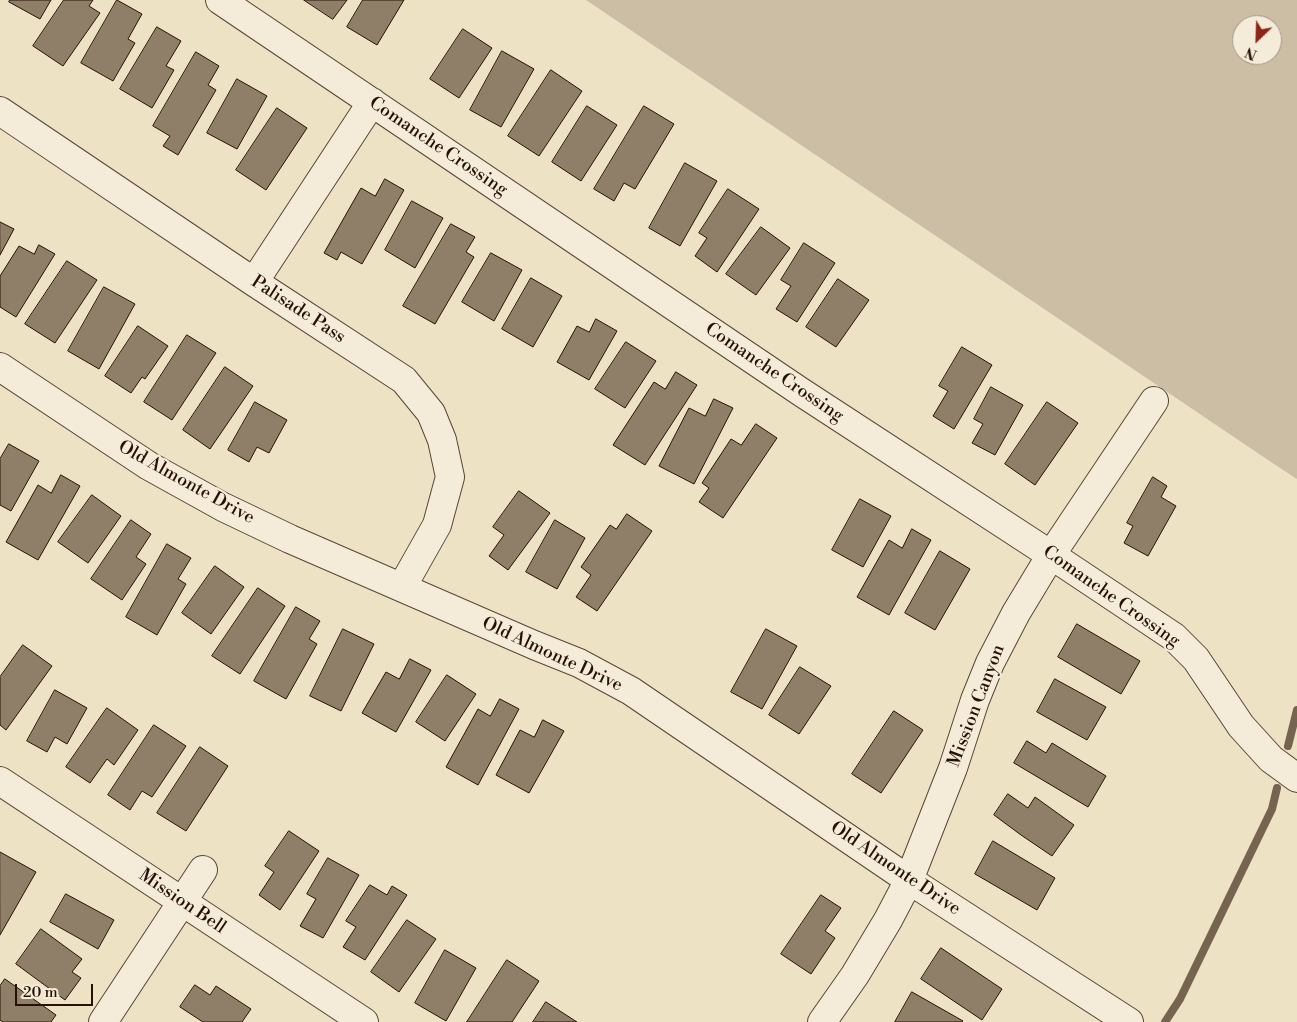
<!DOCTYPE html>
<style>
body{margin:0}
#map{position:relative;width:1297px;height:1022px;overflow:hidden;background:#eee2c5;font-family:"Libre Bodoni",serif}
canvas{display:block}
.north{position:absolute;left:1232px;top:15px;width:50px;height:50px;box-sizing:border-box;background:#f4ecd9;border:1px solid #a29484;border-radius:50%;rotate:204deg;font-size:14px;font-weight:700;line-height:20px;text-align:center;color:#281104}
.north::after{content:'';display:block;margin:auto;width:18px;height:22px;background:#8f2418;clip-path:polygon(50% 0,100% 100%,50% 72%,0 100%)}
.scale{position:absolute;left:15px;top:984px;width:78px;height:22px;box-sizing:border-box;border:2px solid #281104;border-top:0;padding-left:6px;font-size:15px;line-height:18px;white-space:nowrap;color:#281104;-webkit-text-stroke:4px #f4ecd9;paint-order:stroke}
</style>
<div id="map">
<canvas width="1297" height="1022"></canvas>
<div class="north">N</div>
<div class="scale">20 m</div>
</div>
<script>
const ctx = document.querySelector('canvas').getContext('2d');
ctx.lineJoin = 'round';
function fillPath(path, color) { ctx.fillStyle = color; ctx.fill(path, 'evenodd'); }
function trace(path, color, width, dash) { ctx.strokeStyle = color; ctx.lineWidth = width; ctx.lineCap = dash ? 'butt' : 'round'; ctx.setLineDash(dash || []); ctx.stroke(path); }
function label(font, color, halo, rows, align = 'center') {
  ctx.font = font + ' "Libre Bodoni",serif'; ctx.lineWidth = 4.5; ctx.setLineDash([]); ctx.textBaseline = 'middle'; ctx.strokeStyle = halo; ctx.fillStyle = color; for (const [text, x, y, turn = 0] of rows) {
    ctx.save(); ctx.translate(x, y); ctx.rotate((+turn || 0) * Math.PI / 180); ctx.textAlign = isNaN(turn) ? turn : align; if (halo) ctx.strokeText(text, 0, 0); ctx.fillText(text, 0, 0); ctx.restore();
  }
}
fillPath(new Path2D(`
 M586 0H1297V479L1271 462ZM1242 25H1272V55H1242Z`), '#ccbea4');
trace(new Path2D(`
 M1288 746 1297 710
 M1165 1022 1180 999 1272 809 1277 788`), '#776450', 8);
const building = new Path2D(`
 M10 0H51L40 19 9 2Z
 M64 0H93L89 6 100 13 63 66 33 46Z
 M117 0 142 14 128 39 135 43 113 81 81 63Z
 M304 0H347L333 19Z
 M363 0H404L377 45 347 27Z
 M157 27 181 41 166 66 174 70 152 108 120 89Z
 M463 29 492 48 459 98 430 79Z
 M502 51 534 69 501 127 470 110Z
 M196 52 219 66 208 85 216 90 178 155 163 146 170 136 153 126Z
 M551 70 582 91 539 156 508 136Z
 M237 79 267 96 237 149 207 133Z
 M587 106 617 125 581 181 552 162Z
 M644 106 674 124 635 189 624 183 614 201 594 189Z
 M277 108 307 128 266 190 236 170Z
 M685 163 717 181 680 246 649 228Z
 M385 179 404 190 362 264 341 252 337 260 324 253 361 188 375 196Z
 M728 189 759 209 717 272 695 256 707 238 699 233Z
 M412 201 443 218 415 268 385 250Z
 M0 222 14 229 0 255Z
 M451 224 475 237 466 252 474 257 435 324 403 306Z
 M761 227 790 248 756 295 726 274Z
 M804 243 835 263 797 322 776 309 791 286 781 280Z
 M39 245 55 254 16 317 0 307V276L19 246 34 254Z
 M491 253 522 270 494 321 462 302Z
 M67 261 97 280 55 343 25 324Z
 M531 278 562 296 533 347 502 329Z
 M838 279 869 300 836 347 806 327Z
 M104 287 135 304 99 369 68 351Z
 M596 319 617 331 589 380 557 362 577 326 589 332Z
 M138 326 168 346 145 379 142 377 131 393 105 376Z
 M187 335 216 353 172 420 144 402Z
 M626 342 656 361 625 408 595 389Z
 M962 347 992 365 954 429 933 416 948 391 939 386Z
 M225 367 253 386 210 449 183 430Z
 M676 372 697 385 645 465 613 445 654 382 665 389Z
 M991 387 1023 405 995 455 972 443 983 424 974 419Z
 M714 399 733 408 694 484 659 466 689 408 705 416Z
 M255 402 287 420 269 453 257 447 249 462 228 450Z
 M1047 402 1078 423 1035 485 1005 464Z
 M756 424 777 438 723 518 699 502 709 488 702 483 731 439 741 445Z
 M9 444 39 461 11 511 0 505V459Z
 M61 475 80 486 38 560 6 542 38 485 51 493Z
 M1153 477 1167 486 1161 497 1176 506 1148 556 1124 543 1133 526 1127 523Z
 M519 491 550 513 508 570 489 556 504 535 493 527Z
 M92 495 121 516 88 563 58 542Z
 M860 499 891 516 863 567 832 550Z
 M627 514 652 531 597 611 576 597 591 575 581 567 610 525 616 529Z
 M131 520 151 534 136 557 146 564 122 600 91 579Z
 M555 520 585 538 557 589 526 572Z
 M912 529 931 540 889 615 857 597 889 540 902 548Z
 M167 544 191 558 178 579 186 584 157 635 126 617Z
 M940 551 970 569 935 630 905 613Z
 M215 566 244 587 211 634 182 613Z
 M258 588 285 606 240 674 212 656Z
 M296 607 320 621 309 639 317 644 286 699 254 681Z
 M1077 624 1140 661 1121 694 1058 657Z
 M343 629 374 644 341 711 310 696Z
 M766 629 797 646 762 709 731 692Z
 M23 645 52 666 6 730 0 725V677Z
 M410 659 431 670 396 732 362 713 386 672 399 679Z
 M800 667 831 686 799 734 769 715Z
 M447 675 476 694 445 741 416 722Z
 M1055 679 1106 707 1087 740 1037 712Z
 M55 690 87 708 67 744 55 737 47 752 27 741Z
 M500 699 519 709 478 785 446 767 478 709 490 716Z
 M107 708 138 730 114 765 107 759 90 783 66 767Z
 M894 711 923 730 881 793 852 774Z
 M543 720 564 731 529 793 496 775 520 730 534 737Z
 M154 725 186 746 152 797 142 791 130 810 108 795Z
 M1027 741 1046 753 1052 743 1106 776 1088 807 1014 763Z
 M200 747 228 766 186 831 157 813Z
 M1008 794 1028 808 1035 797 1074 825 1052 856 1021 835 994 815Z
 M289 831 319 851 280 910 259 895 274 872 265 866Z
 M993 841 1055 878 1037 910 975 874Z
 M0 852 36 872 0 935Z
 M328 858 359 875 323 938 300 926 316 899 307 894Z
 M370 885 387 895 392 886 407 895 365 960 343 947 356 927 346 921Z
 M66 894 114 920 98 949 50 922Z
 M821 895 841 908 825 931 835 938 811 974 781 954Z
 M407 920 436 939 399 992 371 972Z
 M41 929 82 959 72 972 81 978 65 1000 16 964Z
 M941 948 1002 989 982 1020 921 979Z
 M445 950 476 968 446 1021 415 1003Z
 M507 960 539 981 512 1022H467Z
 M5 979 56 1015 51 1022H3L0 1020V986Z
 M195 985 210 995 216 986 251 1009 242 1022H203L180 1007Z
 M912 992 963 1021 962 1022H895Z
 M546 1002 577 1022H533Z`);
fillPath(building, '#8f7e68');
trace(building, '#281104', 1);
const minor = new Path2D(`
 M220 0 801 392 1051 555 1174 637 1196 659 1241 726 1271 759 1297 778
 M0 111 254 282 404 380 431 413 442 440 450 477 437 525 402 587
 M254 282 372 102
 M0 367 149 466 223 507 290 539 534 645 579 663 631 691 909 880 1129 1022
 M0 781 364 1022
 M103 1022 203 870
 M822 1022 855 975 888 920 909 880 953 768 975 700 990 663 1016 613 1051 555 1154 401`);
trace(minor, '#5a4534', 30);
trace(minor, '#f4ecd9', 28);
label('18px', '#281104', '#f4ecd9', [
 ["Comanche Crossing",438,147,34],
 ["Palisade Pass",298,310,33],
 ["Comanche Crossing",774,373,34],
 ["Old Almonte Drive",186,483,29],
 ["Comanche Crossing",1111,597,35],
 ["Old Almonte Drive",552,655,25],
 ["Mission Canyon",977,706,-69],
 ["Old Almonte Drive",895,869,34],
 ["Mission Bell",182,902,34]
]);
</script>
